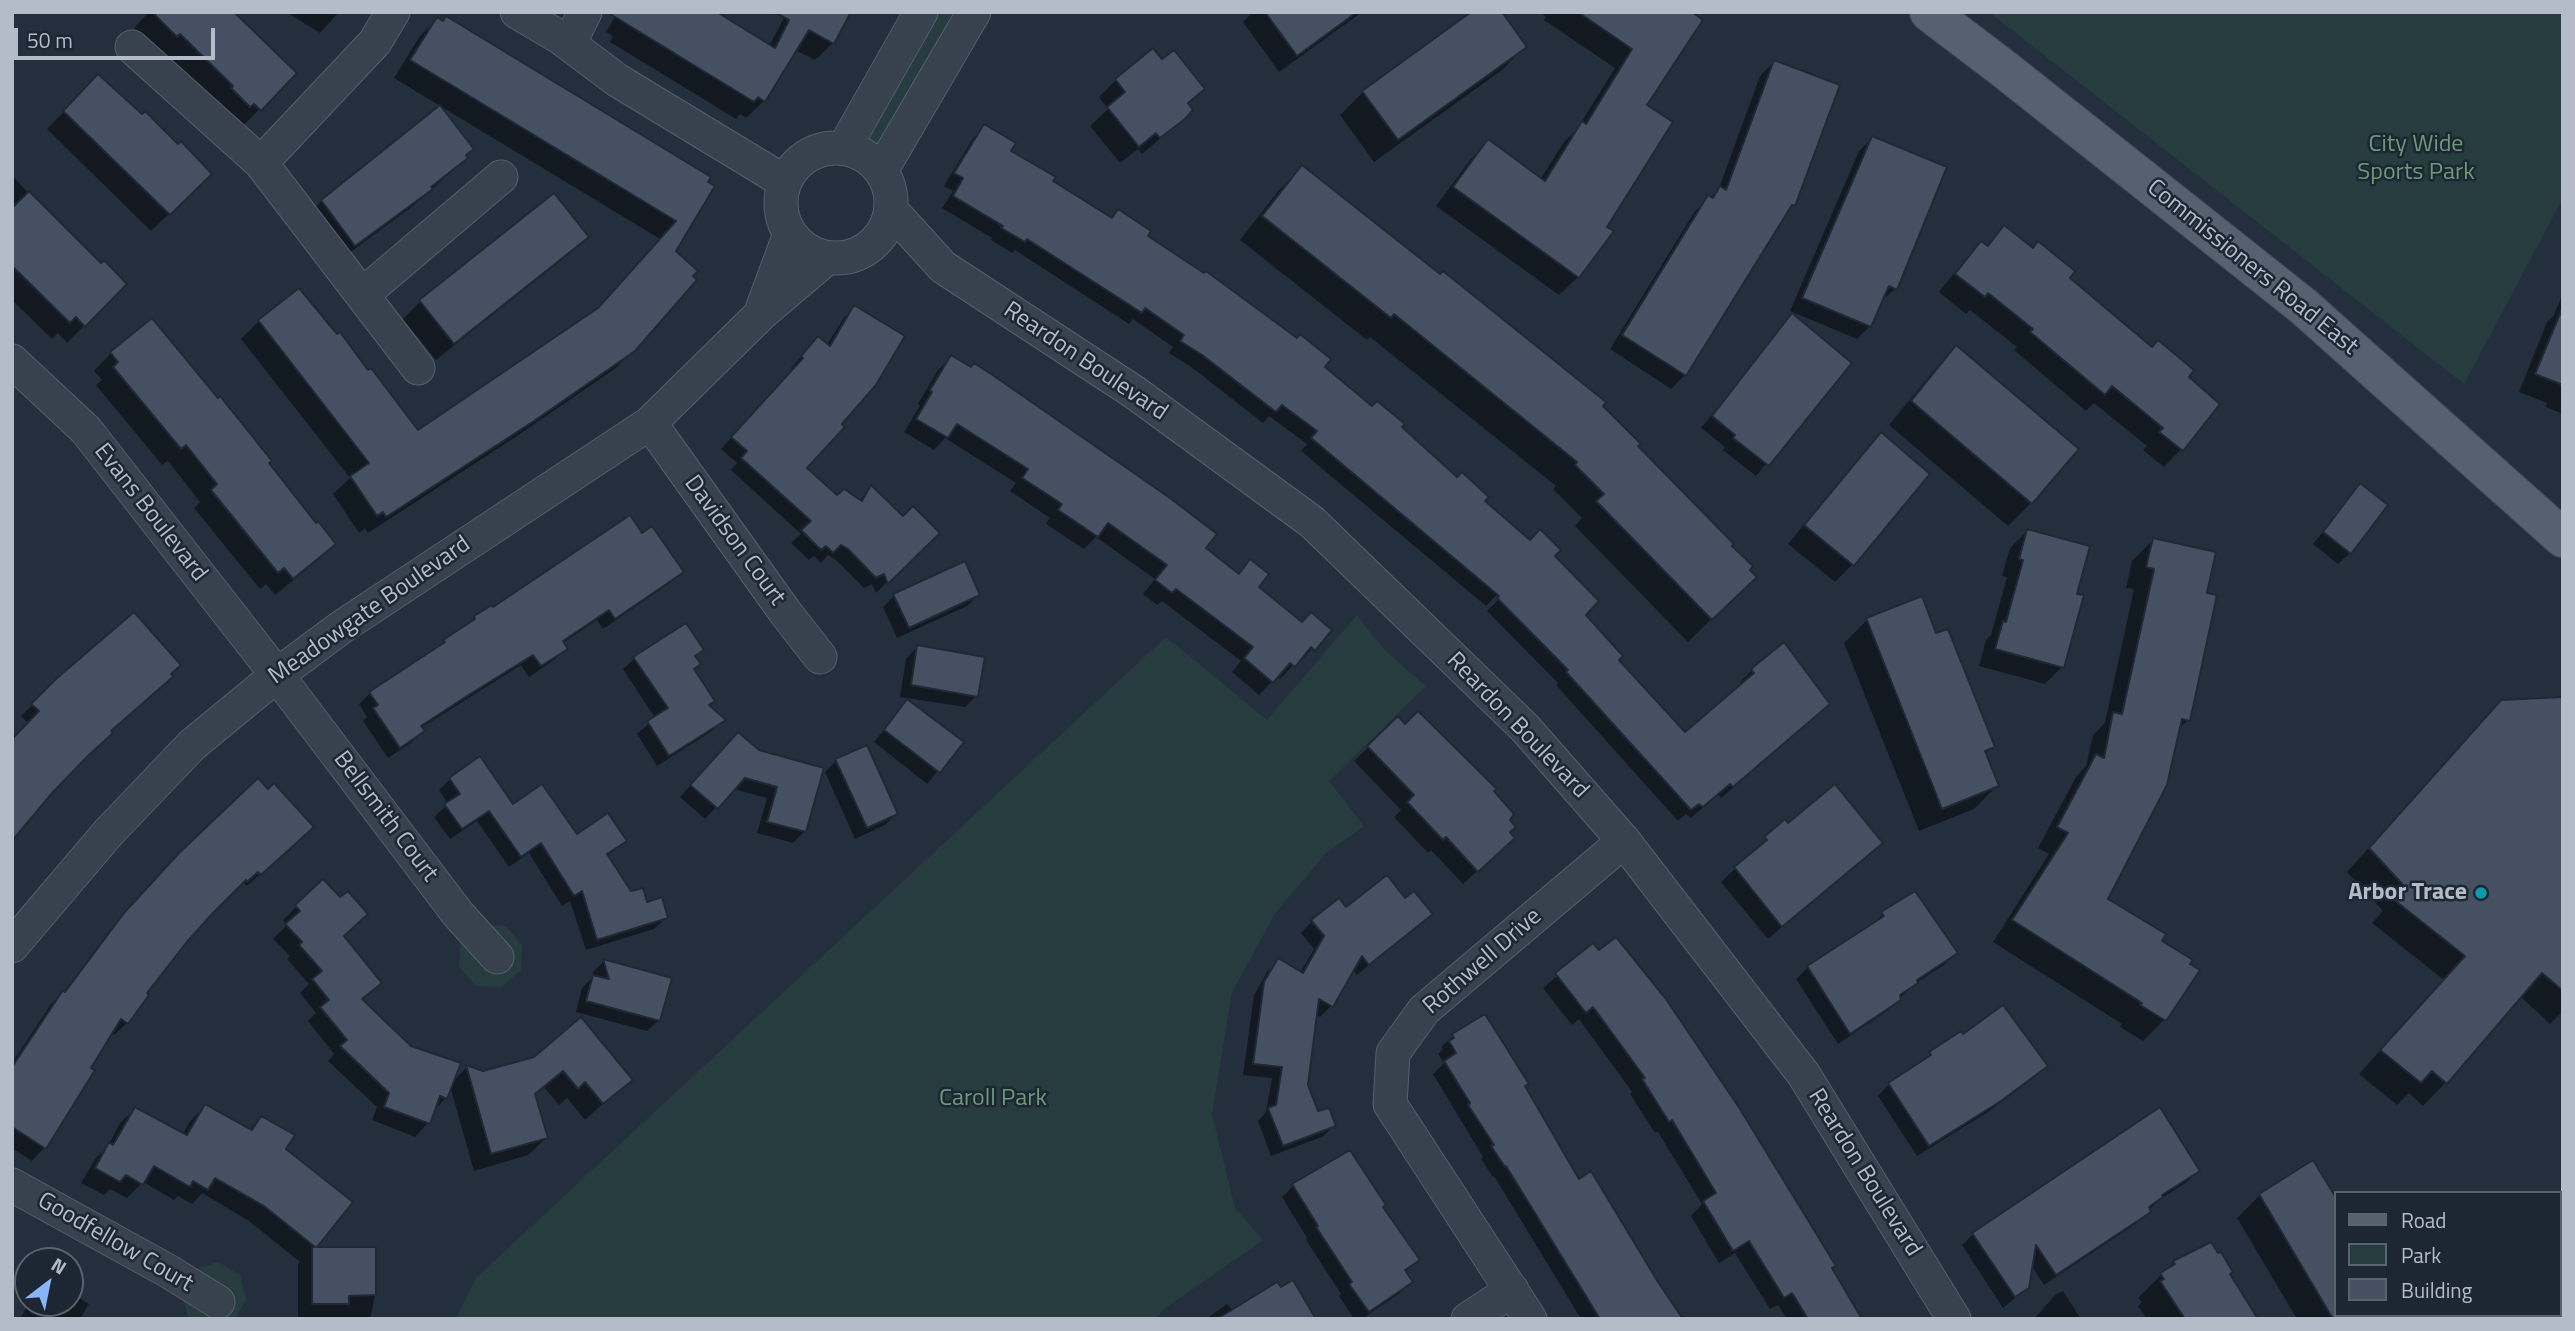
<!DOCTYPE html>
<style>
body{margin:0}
#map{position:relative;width:2575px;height:1331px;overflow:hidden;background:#242f3e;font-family:"Titillium Web",sans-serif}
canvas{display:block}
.frame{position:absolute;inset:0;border:14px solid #b4bcc9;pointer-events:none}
.legend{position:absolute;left:2334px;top:1191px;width:228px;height:126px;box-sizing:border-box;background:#1d2633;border:2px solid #59626f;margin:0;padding:9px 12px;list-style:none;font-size:21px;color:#b4bcc9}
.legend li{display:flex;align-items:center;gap:14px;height:35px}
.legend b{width:35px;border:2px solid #59626f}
.north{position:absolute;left:14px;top:1247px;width:70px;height:70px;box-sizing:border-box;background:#1d2633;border:2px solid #59626f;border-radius:50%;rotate:32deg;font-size:19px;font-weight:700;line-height:28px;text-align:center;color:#b4bcc9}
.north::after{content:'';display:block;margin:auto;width:24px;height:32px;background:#8ab4f8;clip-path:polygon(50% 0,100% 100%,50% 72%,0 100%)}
.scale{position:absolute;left:14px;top:28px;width:201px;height:32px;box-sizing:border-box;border:4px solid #b4bcc9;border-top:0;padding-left:9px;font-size:21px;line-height:24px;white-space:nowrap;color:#b4bcc9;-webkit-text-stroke:5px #1d2633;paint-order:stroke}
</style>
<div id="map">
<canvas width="2575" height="1331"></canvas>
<div class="frame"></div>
<ul class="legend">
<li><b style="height:9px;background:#56606e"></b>Road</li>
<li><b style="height:19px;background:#263c3f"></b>Park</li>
<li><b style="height:19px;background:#455162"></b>Building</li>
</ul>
<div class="north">N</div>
<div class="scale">50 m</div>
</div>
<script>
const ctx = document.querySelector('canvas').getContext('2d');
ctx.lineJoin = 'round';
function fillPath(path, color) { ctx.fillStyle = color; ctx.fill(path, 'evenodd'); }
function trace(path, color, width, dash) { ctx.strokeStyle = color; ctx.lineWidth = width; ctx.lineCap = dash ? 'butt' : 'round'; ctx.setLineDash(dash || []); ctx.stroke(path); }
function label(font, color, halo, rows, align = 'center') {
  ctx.font = font + ' "Titillium Web",sans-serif'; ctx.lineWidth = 5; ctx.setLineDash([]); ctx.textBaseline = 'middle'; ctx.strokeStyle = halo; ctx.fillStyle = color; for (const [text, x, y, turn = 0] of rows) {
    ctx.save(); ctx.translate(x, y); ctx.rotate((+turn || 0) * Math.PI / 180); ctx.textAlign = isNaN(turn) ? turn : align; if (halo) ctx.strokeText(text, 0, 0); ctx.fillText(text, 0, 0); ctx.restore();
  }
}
fillPath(new Path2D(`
 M935 12H959L879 152 867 141 858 138Z
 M1989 12H2563V198L2464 384Z
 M1357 615C1376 643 1400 665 1426 686L1329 781 1364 826 1326 853 1276 912 1232 992 1212 1115 1235 1208 1263 1240 1167 1307 1154 1319H456L477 1277 1166 637 1267 720Z
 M480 925 506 926 522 945 521 970 502 987 476 986 459 967 461 941Z
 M218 1262 240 1275 246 1300 235 1319H192L188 1316 180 1291 193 1270Z`), '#263c3f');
fillPath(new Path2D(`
 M149 12H231L295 73 242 127 161 50 159 53 134 28Z
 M286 12H339L320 33Z
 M618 12 769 46 787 12 833 43 815 60 795 50 764 101 746 118 740 114 736 119 610 42 613 36 606 32Z
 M1253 12H1362L1279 72 1243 22Z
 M1540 12H1689L1644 106 1605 227 1611 231 1578 277 1559 295 1436 206 1470 160 1488 142 1540 180 1564 142 1577 129 1615 68 1544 20 1546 17Z
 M446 18 706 182 674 251 634 349 616 368 514 438 368 533 365 528 359 533 333 494 350 478 241 339 259 321 299 290 417 433 594 313 660 239 394 78 420 36 437 19 442 22Z
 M1525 47 1502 70 1374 162 1340 115 1363 92Z
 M1162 62 1203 89 1187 104 1174 127 1142 154 1138 149 1120 163 1090 126 1108 109 1099 97 1116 80Z
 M1774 62 1793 205 1786 213 1685 375 1671 389 1610 349 1695 211 1718 191 1760 76Z
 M98 77 210 174 151 231 47 129Z
 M985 126 1009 152 1051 182 1111 219 1145 237 1322 368 1372 408 1400 427 1530 542 1552 557 1584 615 1616 660 1685 734 1743 685 1740 682 1752 670 1816 716 1721 798 1718 794 1691 818 1686 814 1678 821 1556 685 1558 683 1487 611 1505 593 1502 590 1486 606 1301 451 1307 444 1269 416 1263 423 1190 366 1169 353 1173 347 1133 319 1129 324 1015 250 1012 253 991 240 992 238 942 208 953 191 944 186 973 138Z
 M1872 138 1895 289 1881 301 1870 326 1857 339 1790 311 1859 151Z
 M464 156 466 158 448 175 413 206 337 262 304 218 322 201Z
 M1302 167 1601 406 1636 446 1730 546 1754 577 1688 642 1575 526 1582 518 1553 489 1556 486 1370 337 1367 340 1240 240 1279 190Z
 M12 176 101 266 125 284 67 343 58 333 52 339 12 300Z
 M554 195 587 237 569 254 436 360 403 319 420 302Z
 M2004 228 2186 378 2181 449 2164 467 2143 450 2147 446 2094 403 2086 411 2014 350 2017 347 1970 310 1966 314 1939 292 1964 261 1981 243 1985 247Z
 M2563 293V414L2546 407 2547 403 2519 392 2547 322 2554 315Z
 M854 307 805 468 838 498 859 501 871 488 903 519 937 533 876 593 872 584 864 588 836 560 828 555 821 563 814 556 809 560 791 543 801 534 731 470 737 463 721 449 793 370 791 368 807 350 827 345 843 319Z
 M1792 315 1850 363 1756 476 1723 450 1725 447 1701 428Z
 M1957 347 2031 503 2008 526 1889 425 1934 370Z
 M111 353 266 463 316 525 334 544 317 561 275 595 266 584 260 589 194 508 200 502 168 461 162 465 96 385 102 380 94 371Z
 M952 357 1237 575 1251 562 1256 587 1301 624 1329 630 1300 662 1298 660 1280 679 1277 676 1259 695 1232 672 1241 661 1162 601 1157 605 1143 594 1155 579 1096 537 1084 549 1046 524 1050 518 1010 491 1016 483 945 438 934 450 904 432 920 406 918 404 938 370Z
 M1881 435 1928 474 1852 565 1835 582 1788 544 1864 452Z
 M2360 486 2350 553 2338 564 2313 544Z
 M2027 531 2074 595 2062 667 2045 684 1979 666 1986 640 1991 635 2007 577 2002 576 2010 548Z
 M642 535 681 572 670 583 603 629 597 620 563 643 566 648 554 660 529 677 521 665 421 728 422 731 411 743 388 758 363 721 367 717 359 704 370 693 436 650 475 618Z
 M2153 540 2205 594 2188 720 2178 730 2106 899 2159 942 2170 1010 2164 1020 2143 1041 2120 1027 2122 1024 1993 942 2049 854 2038 848 2076 777 2086 766 2093 735 2105 723 2134 589 2126 588 2132 561Z
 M978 595 967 606 897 638 883 607 894 596Z
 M1867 620 1935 635 1993 746 1985 754 1997 786 1974 809 1919 831 1844 643Z
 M917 647 976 696 965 707 900 697 906 659Z
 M702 650 694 658 693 670 713 701 707 707 723 720 712 731 657 766 637 734 655 718 623 669 635 658Z
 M59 679 109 732 51 791 29 724 21 716Z
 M907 702 961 743 927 784 874 742Z
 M2501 702 2563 703V1011L2550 1024 2520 996 2445 1083 2423 1106 2409 1093 2397 1105 2359 1074 2444 980 2372 923 2383 911 2347 872Z
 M1398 719 1492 791 1508 820 1507 833 1498 852 1463 884 1431 850 1428 853 1394 817 1401 810 1354 761Z
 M727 745 758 752 805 831 793 843 757 833 767 798 733 789 705 819 680 797Z
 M836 761 896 814 885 825 855 839 825 772Z
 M450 779 576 836 625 841 606 857 630 893 666 918 654 929 586 950 570 901 562 906 529 853 509 867 477 821 450 839 434 817 448 804 439 790Z
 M1784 822 1787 825 1880 843 1768 939 1721 882Z
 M299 839 247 886 244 883 234 893 232 891 184 942 145 994 147 995 127 1023 114 1035 111 1033 89 1068 93 1071 44 1148 32 1161 12 1148V1063L51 1004 64 992 112 927 166 868Z
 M323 881 342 937 379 983 361 1000 452 1082 467 1067 483 1073 535 1058 630 1079 585 1120 567 1098 559 1105 544 1087 534 1096 546 1138 528 1155 474 1171 450 1086 446 1098 433 1111 428 1123 415 1137 372 1120 377 1107 328 1061 334 1054 308 1021 316 1013 300 993 309 984 287 959 290 956 273 939 287 925 283 920Z
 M1405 900 1430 914 1357 975 1353 970 1331 1006 1320 1017 1315 1014 1306 1085 1317 1114 1334 1126 1322 1137 1271 1156 1258 1121 1266 1112 1272 1078 1243 1075 1254 995 1267 972 1279 961 1300 973 1314 949 1301 933 1312 921 1346 909Z
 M1882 914 1956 953 1944 965 1916 983 1887 1011 1838 1044 1796 979 1808 967 1872 926Z
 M1593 946 1830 1269 1860 1319H1787L1778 1305 1770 1309 1735 1253 1719 1263 1691 1216 1702 1204 1658 1132 1655 1133 1630 1094 1632 1092 1579 1019 1572 1025 1543 988Z
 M604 961 670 980 659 1020 647 1031 576 1012 582 988 594 976 593 972Z
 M1484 1016 1578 1181 1681 1318 1685 1316 1686 1319H1581L1494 1176 1493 1177 1481 1159 1483 1157 1433 1074 1444 1063 1438 1054 1443 1049 1441 1047 1453 1036Z
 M1961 1033 2046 1066 2035 1077 1988 1112 1917 1156 1878 1096 1889 1084Z
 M205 1106 249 1130 261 1118 284 1150 350 1202 313 1249H374L375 1296 370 1319 298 1318V1264L300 1262 249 1221 202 1193 192 1204 178 1196 174 1200 143 1182 127 1198 110 1189 104 1195 81 1183 95 1159 108 1146 120 1123 135 1109 182 1135 191 1120Z
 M2198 1171 2187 1182 2159 1200 2137 1223 2044 1285 2031 1265 2028 1287 2003 1308 1962 1245 1973 1234Z
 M1293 1186 1381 1207 1418 1260 1405 1272 1411 1281 1400 1293 1362 1319H1354L1339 1296 1341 1294 1306 1240 1307 1238 1282 1197Z
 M2335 1193V1315H2384L2381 1319H2297L2237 1218 2260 1195Z
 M2174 1262 2228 1274 2256 1319H2147L2138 1306 2142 1302 2138 1298Z
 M2063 1291 2081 1319H2034L2056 1294Z
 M70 1292 89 1304 80 1319H20L29 1303H70Z
 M1227 1304 1233 1311 1314 1319H1206Z`), '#0007');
const building = new Path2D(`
 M152 12H234L297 73 261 111 254 104 250 107 231 88 233 86 180 34 177 37Z
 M607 12H717L775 48 789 20 774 12H851L834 44 809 30 765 102 758 97 754 102Z
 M1265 12H1357L1297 56Z
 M1471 12H1502L1527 47 1398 140 1362 91Z
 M1578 12H1692L1703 20 1647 105 1673 122 1607 227 1614 231 1579 278 1453 187 1488 139 1545 181 1582 121 1586 124 1632 49Z
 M446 16 711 177 708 182 715 186 676 251 698 271 693 276 697 280 635 351 534 421 386 517 383 512 377 516 350 476 369 463 258 320 299 288 337 334 340 332 368 370 371 368 418 430 598 308 676 221 410 60 437 17 443 21Z
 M1153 48 1162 59 1174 50 1205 89 1188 103 1193 110 1185 119 1160 138 1156 133 1139 147 1107 107 1125 92 1115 79Z
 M1774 60 1840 85 1795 206 1792 205 1686 376 1622 335 1708 195 1713 198 1720 186 1726 190Z
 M98 74 142 114 145 111 178 144 181 141 212 174 170 215 63 111Z
 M440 105 474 149 466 155 468 158 431 187 433 189 355 246 321 200Z
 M984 124 1016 143 1011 151 1056 177 1053 181 1112 218 1118 209 1151 231 1148 236 1204 273 1206 271 1297 338 1300 334 1331 359 1325 367 1372 406 1377 401 1405 424 1402 427 1457 477 1462 472 1489 497 1485 501 1530 540 1540 529 1561 550 1555 556 1599 601 1586 615 1623 656 1619 660 1685 732 1754 673 1751 669 1784 642 1830 704 1733 787 1730 784 1703 807 1699 804 1691 810 1566 672 1568 670 1497 598 1499 596 1311 438 1317 431 1282 405 1276 412 1202 355 1180 341 1184 335 1145 308 1142 313 1027 239 1025 242 1001 228 1003 226 953 196 963 178 954 173Z
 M1872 136 1947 167 1897 290 1889 286 1871 327 1802 298Z
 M1302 165 1440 274 1443 271 1606 402 1603 406 1641 444 1638 446 1734 544 1732 546 1753 566 1750 570 1757 577 1712 620 1596 501 1604 494 1575 465 1577 462 1394 314 1391 318 1262 216Z
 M29 191 101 263 104 260 127 284 85 327 76 317 70 323 12 266V208Z
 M554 193 589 237 454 344 419 300Z
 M2004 225 2033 248 2038 241 2075 271 2070 278 2152 347 2158 340 2194 370 2189 377 2220 404 2183 451 2159 432 2163 428 2112 386 2105 395 2030 332 2033 329 1988 293 1985 297 1955 274 1981 241 1988 246Z
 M854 305 905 336 876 385 842 424 845 427 807 468 837 495 844 489 862 501 871 485 903 516 913 506 940 533 888 584 884 574 876 578 848 549 841 545 833 553 826 546 821 550 801 530 811 521 741 458 747 451 731 437 803 358 801 356 818 336 830 346Z
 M2562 309H2563V385L2535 374Z
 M1792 313 1852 363 1769 466 1733 438 1735 435 1712 416Z
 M152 318 218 398 220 396 272 461 269 463 316 523 318 521 336 544 293 579 284 568 278 573 211 490 217 484 186 445 181 449 113 367 118 362 110 352Z
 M1956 345 2079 449 2032 504 1911 401Z
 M951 355 971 367 974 363 994 376 1170 498 1217 534 1206 548 1239 574 1250 559 1269 574 1259 587 1302 622 1311 612 1332 630 1315 651 1311 647 1295 667 1290 663 1273 683 1244 658 1253 647 1176 589 1172 593 1155 580 1167 565 1108 523 1098 537 1058 510 1062 504 1022 478 1028 469 957 424 948 438 916 419 932 392 930 390Z
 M1881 432 1930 474 1854 566 1804 525Z
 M2360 483 2388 505 2351 554 2323 532Z
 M630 515 642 533 652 526 684 572 615 619 609 610 563 641 568 649 541 666 533 655 467 696 421 726 425 731 400 748 373 708 378 705 369 692 445 642 443 640 475 619 474 616 492 605 493 607Z
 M2027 529 2090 546 2077 594 2084 595 2064 668 1995 649 2003 621 2006 622 2023 560 2019 559Z
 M2153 538 2216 552 2207 593 2217 595 2190 721 2182 719 2167 785 2108 899 2166 934 2162 941 2193 960 2190 964 2200 970 2166 1021 2140 1005 2142 1003 2012 920 2068 833 2057 827 2096 754 2104 758 2113 712 2122 714 2154 569 2146 567Z
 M965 561 980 595 909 628 893 594Z
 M1922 596 1936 633 1948 629 1995 747 1985 751 1999 786 1942 809 1866 618Z
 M134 612 181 665 171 674 174 676 111 731 113 733 89 755 53 792 12 841V739L39 711 31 704 57 678Z
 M686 623 704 650 695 656 701 664 694 669 715 701 709 705 726 720 669 756 647 721 668 708 633 657Z
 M917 645 985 657 978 697 911 685Z
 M2563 697V991L2542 973 2447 1084 2432 1071 2421 1083 2380 1050 2465 956 2393 899 2405 887 2369 848 2501 700Z
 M907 699 964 742 940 773 884 730Z
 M1418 711 1497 789 1494 791 1514 814 1510 820 1516 827 1510 832 1515 838 1478 872 1446 837 1443 840 1407 802 1414 795 1367 746 1398 716 1405 724Z
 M738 732 759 750 824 768 806 832 767 822 777 787 745 778 718 809 690 785Z
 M867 745 898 814 867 828 835 759Z
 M480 756 513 804 542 784 577 834 608 813 627 841 607 854 631 891 643 888 647 902 662 897 668 918 597 940 582 891 574 896 541 843 521 857 489 811 462 829 444 804 460 794 449 778Z
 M258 778 268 789 274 783 314 827 261 875 258 872 247 882 246 880 213 913 186 943 147 993 149 995 128 1024 121 1019 91 1068 95 1070 46 1149 12 1127V1067L63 990 65 992 124 913 179 853Z
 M1835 784 1883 843 1782 927 1734 867 1767 840 1764 837 1785 819 1788 823Z
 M1387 875 1405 898 1414 891 1433 914 1369 965 1362 956 1333 1007 1319 999 1308 1085 1318 1111 1329 1108 1336 1126 1283 1146 1268 1108 1276 1105 1282 1067 1253 1064 1264 982 1278 958 1303 973 1324 936 1311 920 1339 898 1346 907Z
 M323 879 340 897 348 891 368 914 344 936 382 983 362 999 411 1046 461 1063 447 1099 440 1096 430 1124 384 1107 389 1093 340 1046 347 1040 320 1007 329 1000 312 979 322 971 299 945 302 942 285 924 300 911 295 905Z
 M1915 891 1958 953 1917 980 1918 983 1900 995 1901 1000 1850 1034 1807 966 1884 916 1881 912Z
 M1616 937 1666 999 1740 1109 1836 1266 1832 1268 1862 1319H1808L1792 1293 1784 1298 1749 1241 1733 1251 1703 1201 1716 1193 1672 1120 1669 1122 1642 1079 1645 1078 1593 1007 1586 1013 1555 973 1593 943 1599 950Z
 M603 959 672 978 660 1021 586 1001 593 975 609 979Z
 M2003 1005 2048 1066 2001 1101 1929 1146 1888 1083 1931 1055 1929 1052 1961 1031 1963 1034Z
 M1485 1014 1529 1084 1525 1086 1579 1179 1591 1171 1658 1282 1683 1319H1600L1506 1166 1505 1167 1491 1146 1494 1145 1468 1105 1470 1103 1444 1061 1456 1053 1449 1041 1454 1038 1452 1034Z
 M581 1017 633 1080 603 1104 585 1082 578 1089 563 1071 535 1094 548 1138 491 1154 466 1065 483 1071 534 1057Z
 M205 1104 252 1130 261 1116 295 1135 286 1149 353 1202 317 1247H376V1295L349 1296V1304H312V1247H315L264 1206 215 1178 208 1190 193 1181 190 1187 154 1166 143 1185 126 1175 120 1182 95 1168 109 1142 113 1145 135 1107 187 1135Z
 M2160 1107 2200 1171 2162 1195 2163 1197 2149 1207 2151 1212 2056 1275 2036 1245 2029 1288 2015 1297 1972 1233Z
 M1350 1150 1386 1205 1383 1207 1420 1260 1405 1270 1413 1282 1369 1312 1349 1284 1352 1282 1316 1227 1318 1226 1292 1184Z
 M2313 1160 2335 1196V1319H2333L2259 1194Z
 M2211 1242 2218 1253 2221 1252 2233 1272 2230 1274 2258 1319H2185L2160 1281 2164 1279 2160 1273 2175 1264 2173 1261Z
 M1293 1280 1316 1319H1217L1277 1282 1281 1287Z`);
fillPath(building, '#455162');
trace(building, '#1f2835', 2);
const minor = new Path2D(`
 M393 12 375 42 261 163 418 368
 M517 12 561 38 617 80 785 182
 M569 44 585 12
 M132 47 261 163
 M781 203a55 55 0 1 1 110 0a55 55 0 1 1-110 0Z
 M844 148 921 12
 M881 171 974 12
 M892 211 943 267 1134 392 1312 522 1525 728 1624 841 1804 1075 1954 1319
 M362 295 501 177
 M761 312 790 234
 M12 361 86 430 277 675 458 914 497 957
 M650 423 785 612 820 657
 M12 946 108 833 192 745 277 675 343 626 650 423 761 314 827 258
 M12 1185 168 1271 218 1302
 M1468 1319 1512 1290
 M1530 1319 1390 1104 1393 1053 1424 1010 1624 841
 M2561 1319 2563 1317`);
const major = new Path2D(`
 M1929 12 2004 69 2303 306 2563 538`);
trace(minor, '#565f6c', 35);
trace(major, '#414a57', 40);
trace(minor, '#38414e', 33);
trace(major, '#56606e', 38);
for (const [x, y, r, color] of [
 [2481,893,7,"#0f9aa8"]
]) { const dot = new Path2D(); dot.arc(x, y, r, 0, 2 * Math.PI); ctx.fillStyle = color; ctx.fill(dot); trace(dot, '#1d2633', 2.5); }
label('24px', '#6b9a76', '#1d2633', [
 ["City Wide",2416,145],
 ["Sports Park",2416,173],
 ["Caroll Park",993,1099]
]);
label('24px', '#b4bcc9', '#1d2633', [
 ["Commissioners Road East",2252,268,39],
 ["Reardon Boulevard",1085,362,34],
 ["Evans Boulevard",150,513,52],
 ["Davidson Court",734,541,54],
 ["Meadowgate Boulevard",370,611,-35],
 ["Reardon Boulevard",1517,726,46],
 ["Bellsmith Court",385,817,53],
 ["Rothwell Drive",1483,962,-41],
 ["Reardon Boulevard",1864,1173,58],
 ["Goodfellow Court",115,1243,30]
]);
label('bold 24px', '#b4bcc9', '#1d2633', [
 ["Arbor Trace",2467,893]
], 'right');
</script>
